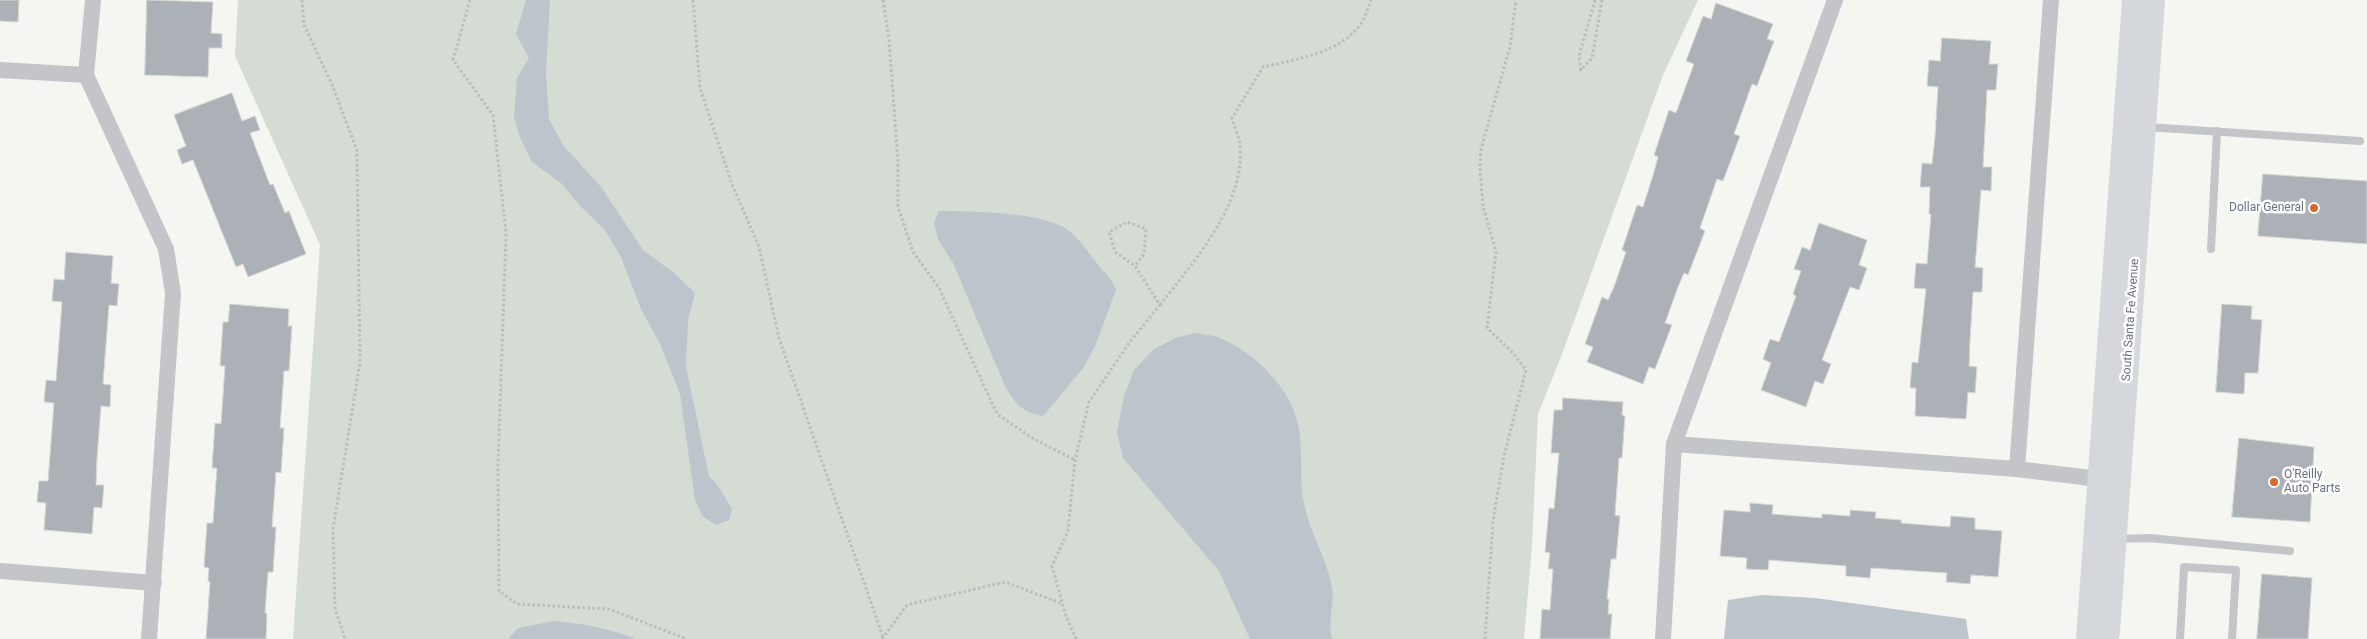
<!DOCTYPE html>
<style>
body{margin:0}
canvas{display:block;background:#f5f5f1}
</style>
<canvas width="2367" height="639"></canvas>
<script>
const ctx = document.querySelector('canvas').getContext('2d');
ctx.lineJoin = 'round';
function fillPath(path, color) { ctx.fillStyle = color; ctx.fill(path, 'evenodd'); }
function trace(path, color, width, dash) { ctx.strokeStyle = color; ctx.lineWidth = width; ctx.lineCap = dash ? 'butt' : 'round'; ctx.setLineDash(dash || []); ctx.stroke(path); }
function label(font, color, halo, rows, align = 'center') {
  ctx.font = font + ' Roboto,sans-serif'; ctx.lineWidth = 5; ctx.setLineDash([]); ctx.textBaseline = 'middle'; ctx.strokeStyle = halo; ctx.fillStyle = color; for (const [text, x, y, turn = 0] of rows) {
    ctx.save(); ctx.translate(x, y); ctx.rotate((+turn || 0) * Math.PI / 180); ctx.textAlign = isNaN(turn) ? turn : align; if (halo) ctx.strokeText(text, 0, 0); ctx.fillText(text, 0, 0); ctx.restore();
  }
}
fillPath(new Path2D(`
 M238 0H1698L1663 75 1561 357 1538 414 1532 546 1524 639H293L320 245 235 56Z`), '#d5dcd3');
fillPath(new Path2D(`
 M526 0H550L546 74 549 119 563 145 601 187 643 250 674 273 695 293 688 320 686 367 709 476 718 486 732 509 729 520 716 525 702 516 695 500 680 394 661 346 641 309 621 257 605 230 580 206 561 183 532 162 520 137 514 118 517 78 529 58 516 34Z
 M939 211C970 211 1039 212 1065 228 1079 238 1086 249 1096 262 1105 275 1109 273 1116 290L1096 344 1084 367 1043 416C1023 413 1015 404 1005 386L953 263 938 239 934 223Z
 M1196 333C1205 335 1215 335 1222 339 1255 353 1291 389 1298 424 1304 451 1298 480 1305 508 1311 535 1327 559 1332 587 1335 604 1327 621 1332 639H1250L1219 571 1123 458 1117 432 1124 396 1134 370 1153 350 1175 338Z
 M1762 595 1815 598 1966 619 1969 639H1724L1728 600Z
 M555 621C583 624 609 628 635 639H508L518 628Z`), '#bcc5cb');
const building = new Path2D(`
 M0 0H19L18 22 0 21Z
 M147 0 213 2 211 33 222 34V48H209L208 77 145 75Z
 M1716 3 1773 24 1767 39 1774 41 1757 86 1752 84 1734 134 1740 136 1723 181 1717 179 1700 228 1705 231 1688 275 1684 273 1678 287 1665 323 1672 325 1655 369 1649 367 1643 384 1587 362 1593 347 1585 344 1602 297 1608 300 1614 287 1626 252 1622 250 1637 205 1643 207 1654 172 1658 157 1654 155 1669 110 1676 113 1694 64 1686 61 1703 16 1711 19Z
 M1942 38 1991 41 1989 64H1998L1996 90H1987L1983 167H1992L1991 191 1981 190 1975 267 1983 268 1982 292H1973L1970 341 1969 366 1977 367 1975 393 1968 392 1966 419 1915 416 1916 388H1910L1912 362 1918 363 1926 289 1914 288 1916 263 1927 264 1931 214H1929L1930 187H1920L1922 163 1932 164 1935 137 1938 87 1927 86 1929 60 1940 61Z
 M232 93 242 121 255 116 260 130 250 133 270 185 273 184 285 213 289 211 306 254 248 277 243 264 236 267 193 160 182 164 177 150 186 146 174 115Z
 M2263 174 2367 181V244L2258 236Z
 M1819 223 1867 240 1859 265 1867 268 1859 290 1850 287 1822 360 1831 364 1823 384 1815 381 1806 407 1761 390 1771 363 1763 359 1770 339 1779 342 1796 296 1793 294 1801 271 1794 269 1802 247 1810 250Z
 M66 252 113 256 111 283 119 284 117 306 109 305 105 357 103 384 111 385 110 407 101 406 97 458 96 485H104L102 508 94 507 92 534 44 530 46 503 37 502 39 481H48L54 403 44 402 46 380 56 381 62 302 52 301 54 279 64 280Z
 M230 304 289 309 288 326H292L289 371H284L280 428H284L281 473 276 472 272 527H276L273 572H268L265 613H267L266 639H206L210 582 208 581 209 568 204 567 207 523H213L217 468H212L215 423 221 424 225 366H220L223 322H228Z
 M2222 304 2252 306 2251 319 2262 320 2258 373H2245L2244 394 2216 392Z
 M1563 398 1623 402 1622 415 1625 416 1622 458H1619L1615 515 1620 516 1616 559H1611L1607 599H1609L1608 614H1612L1610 639H1540L1542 609 1550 610 1553 569H1548L1550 553 1545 552 1549 508 1554 509 1559 453H1551L1554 410H1562Z
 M2239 438 2314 447 2310 522 2232 517Z
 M1750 503 1773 505 1772 514 1822 518V514L1850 516V510L1876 512 1875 518 1901 520V523L1950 527 1951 516 1975 518V529L2002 531 1998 577 1971 575 1970 584 1946 582 1947 573 1871 568 1870 578 1846 576V566L1769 560 1768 570 1746 569 1747 558 1720 556 1724 510 1750 512Z
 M2262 574 2312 578 2308 639H2257Z`);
fillPath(building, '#acb1b7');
trace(building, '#d6d6d4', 1);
trace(new Path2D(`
 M302 0 304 25 331 82 357 150 360 362 333 529 335 608 345 639
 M470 0 453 60 493 115 506 233 498 465 499 591 517 604 609 609 687 639
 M693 0 700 88 732 184 759 247 779 338 883 637
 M883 0 889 40 898 161V207L913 252 939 288 997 414 1034 439 1075 460
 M1595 0 1579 56 1581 70 1592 58 1602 0
 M1160 305C1194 261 1246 204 1240 144 1239 136 1234 126 1232 118L1263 67C1296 59 1338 54 1360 25 1365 18 1368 8 1371 0
 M882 639 907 605 1005 582 1063 604
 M1076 639 1066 616 1052 566 1068 531 1075 460 1089 402 1129 343 1160 305 1135 266 1115 252 1109 232 1127 222 1146 229 1144 254 1135 266
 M1485 639 1493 521 1504 456 1526 370 1511 351 1487 328 1496 252 1483 206 1480 169 1481 149 1510 47 1516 0`), '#babcbe', 3, [2.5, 2.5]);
trace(new Path2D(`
 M2147 127 2360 141
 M2211 249 2217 131
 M2117 539 2149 538 2290 551
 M2180 639 2184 567 2236 570 2232 639`), '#c3c5c9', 8);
trace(new Path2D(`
 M93 0 86 75 166 249 173 293 149 639
 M0 70 86 75
 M1674 444 2017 469 2099 479
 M2017 469 2051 0
 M0 571 154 583
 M1663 639 1674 444 1835 0`), '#c3c5c9', 16);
trace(new Path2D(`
 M2087 639 2133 0
 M2107 639 2109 632 2154 0`), '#d4d8dc', 22);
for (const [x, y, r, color] of [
 [2314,208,5,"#d9682e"],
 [2274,482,5,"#d9682e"]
]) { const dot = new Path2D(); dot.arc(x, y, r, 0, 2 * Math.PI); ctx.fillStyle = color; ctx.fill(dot); trace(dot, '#fff', 2); }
label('12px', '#667281', '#fff', [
 ["Dollar General",2304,208],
 ["O'Reilly",2284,475,"left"],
 ["Auto Parts",2284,489,"left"]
], 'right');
label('12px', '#667281', '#fff', [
 ["South Santa Fe Avenue",2131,320,-86]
]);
</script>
